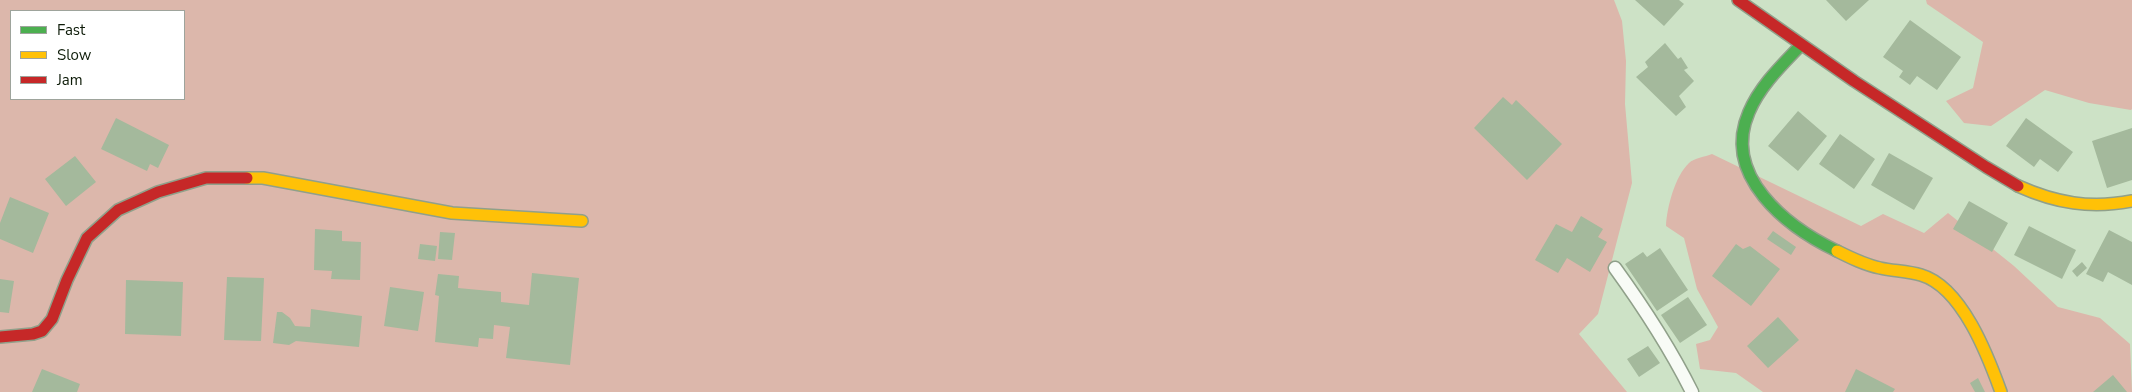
<!DOCTYPE html>
<style>
body{margin:0}
#map{position:relative;width:2132px;height:392px;overflow:hidden;background:#cde2c6;font-family:"Nunito Sans",sans-serif}
canvas{display:block}
.legend{position:absolute;left:10px;top:10px;width:175px;height:90px;box-sizing:border-box;background:#fff;border:1px solid #9ea49c;margin:0;padding:6px 9px;list-style:none;font-size:15px;color:#0d1b08}
.legend li{display:flex;align-items:center;gap:10px;height:25px}
.legend b{width:25px;border:1px solid #9ea49c}
</style>
<div id="map">
<canvas width="2132" height="392"></canvas>
<ul class="legend">
<li><b style="height:6px;background:#4caf50"></b>Fast</li>
<li><b style="height:6px;background:#ffc107"></b>Slow</li>
<li><b style="height:6px;background:#c62828"></b>Jam</li>
</ul>
</div>
<script>
const ctx = document.querySelector('canvas').getContext('2d');
ctx.lineJoin = 'round';
function fillPath(path, color) { ctx.fillStyle = color; ctx.fill(path, 'evenodd'); }
function trace(path, color, width, dash) { ctx.strokeStyle = color; ctx.lineWidth = width; ctx.lineCap = dash ? 'butt' : 'round'; ctx.setLineDash(dash || []); ctx.stroke(path); }
fillPath(new Path2D(`
 M0 0H1614L1622 21 1626 61 1625 104 1632 183 1598 314 1579 334 1627 392H0ZM11 11H184V99H11Z
 M1926 0H2132V109L2131 110 2089 103 2045 90 1991 126 1964 123 1946 101 1973 88 1983 42 1927 4Z
 M1712 154 1861 226 1883 214 1924 233 1948 213 2014 266 2058 307 2100 318 2130 344 2132 392H1763L1736 373 1700 369 1696 344 1710 340 1718 327 1697 289 1684 238 1666 226C1667 207 1675 176 1689 163 1694 158 1705 157 1712 154Z`), '#dcb7ab');
fillPath(new Path2D(`
 M1635 0H1679L1684 4 1664 26Z
 M1826 0H1869L1846 21Z
 M1910 20 1961 57 1937 90 1917 76 1910 85 1899 77 1903 71 1883 57Z
 M1665 43 1678 59 1681 57 1688 68 1684 70 1694 81 1679 96 1686 107 1676 116 1636 77 1648 67 1645 62Z
 M1503 97 1512 105 1516 100 1562 144 1527 180 1474 128Z
 M1798 111 1827 136 1798 171 1768 146Z
 M116 118 169 145 158 168 150 164 147 171 101 149Z
 M2026 118 2073 152 2058 172 2040 159 2034 167 2006 146Z
 M2132 128V180L2107 188 2092 141Z
 M1840 134 1875 159 1854 189 1819 164Z
 M1889 153 1933 178 1914 210 1871 185Z
 M75 156 96 182 66 206 45 179Z
 M10 197 49 213 33 253 0 239V223Z
 M1969 201 2008 223 1992 252 1953 229Z
 M1581 216 1603 229 1598 237 1607 242 1590 272 1567 258 1558 273 1535 260 1556 224 1572 232Z
 M2029 226 2076 250 2062 279 2014 255Z
 M315 229 342 231V241L361 242 360 280 331 279 332 271 314 270Z
 M2109 230 2132 242V285L2108 272 2103 282 2086 274Z
 M1773 231 1796 247 1791 255 1767 239Z
 M440 232 455 233 452 260 438 259Z
 M420 244 437 246 435 261 418 259Z
 M1736 244 1743 249 1750 246 1780 269 1751 306 1712 276Z
 M1660 248 1688 290 1657 311 1625 264 1643 252 1647 257Z
 M2082 262 2087 268 2077 277 2072 271Z
 M532 273 579 278 570 365 506 358 510 327 494 325 493 339 479 338 478 347 435 342 439 296 435 295 438 274 459 276 458 288 501 292V302L529 305Z
 M227 277 264 278 261 341 224 340Z
 M0 279 14 281 9 313 0 312Z
 M126 280 183 282 181 336 125 334Z
 M390 287 424 292 418 331 384 326Z
 M1688 297 1707 325 1680 343 1661 315Z
 M311 309 362 316 359 347 296 341 289 345 273 343 277 312H282L290 318 295 326 310 327Z
 M1778 317 1799 340 1768 368 1747 346Z
 M1648 346 1660 363 1639 377 1627 359Z
 M42 369 80 384 77 392H32Z
 M1856 369 1895 389 1893 392H1845Z
 M2113 375 2127 392H2093Z
 M1978 378 1985 392H1975L1970 383Z`), '#a4b99c');
const lane = new Path2D(`
 M1615 268C1644 308 1670 348 1692 392`);
const fast = new Path2D(`
 M1800 46C1781 66 1760 86 1749 112 1721 176 1787 227 1837 251`);
const slow = new Path2D(`
 M247 178H263L452 213 582 221
 M2018 186C2056 203 2090 209 2132 201
 M1837 251C1851 258 1865 265 1880 268 1893 271 1908 271 1921 275 1962 287 1988 356 2001 392`);
const jam = new Path2D(`
 M1738 0 1854 81 1986 167 2018 186
 M0 337 33 334 42 331 52 319 67 280 87 238 118 210 158 192 206 178H247`);
trace(lane, '#90a08a', 15);
trace(fast, '#90a08a', 14);
trace(slow, '#90a08a', 14);
trace(jam, '#90a08a', 14);
trace(lane, '#f8fbf6', 12);
trace(fast, '#4caf50', 11);
trace(slow, '#ffc107', 11);
trace(jam, '#c62828', 11);
</script>
